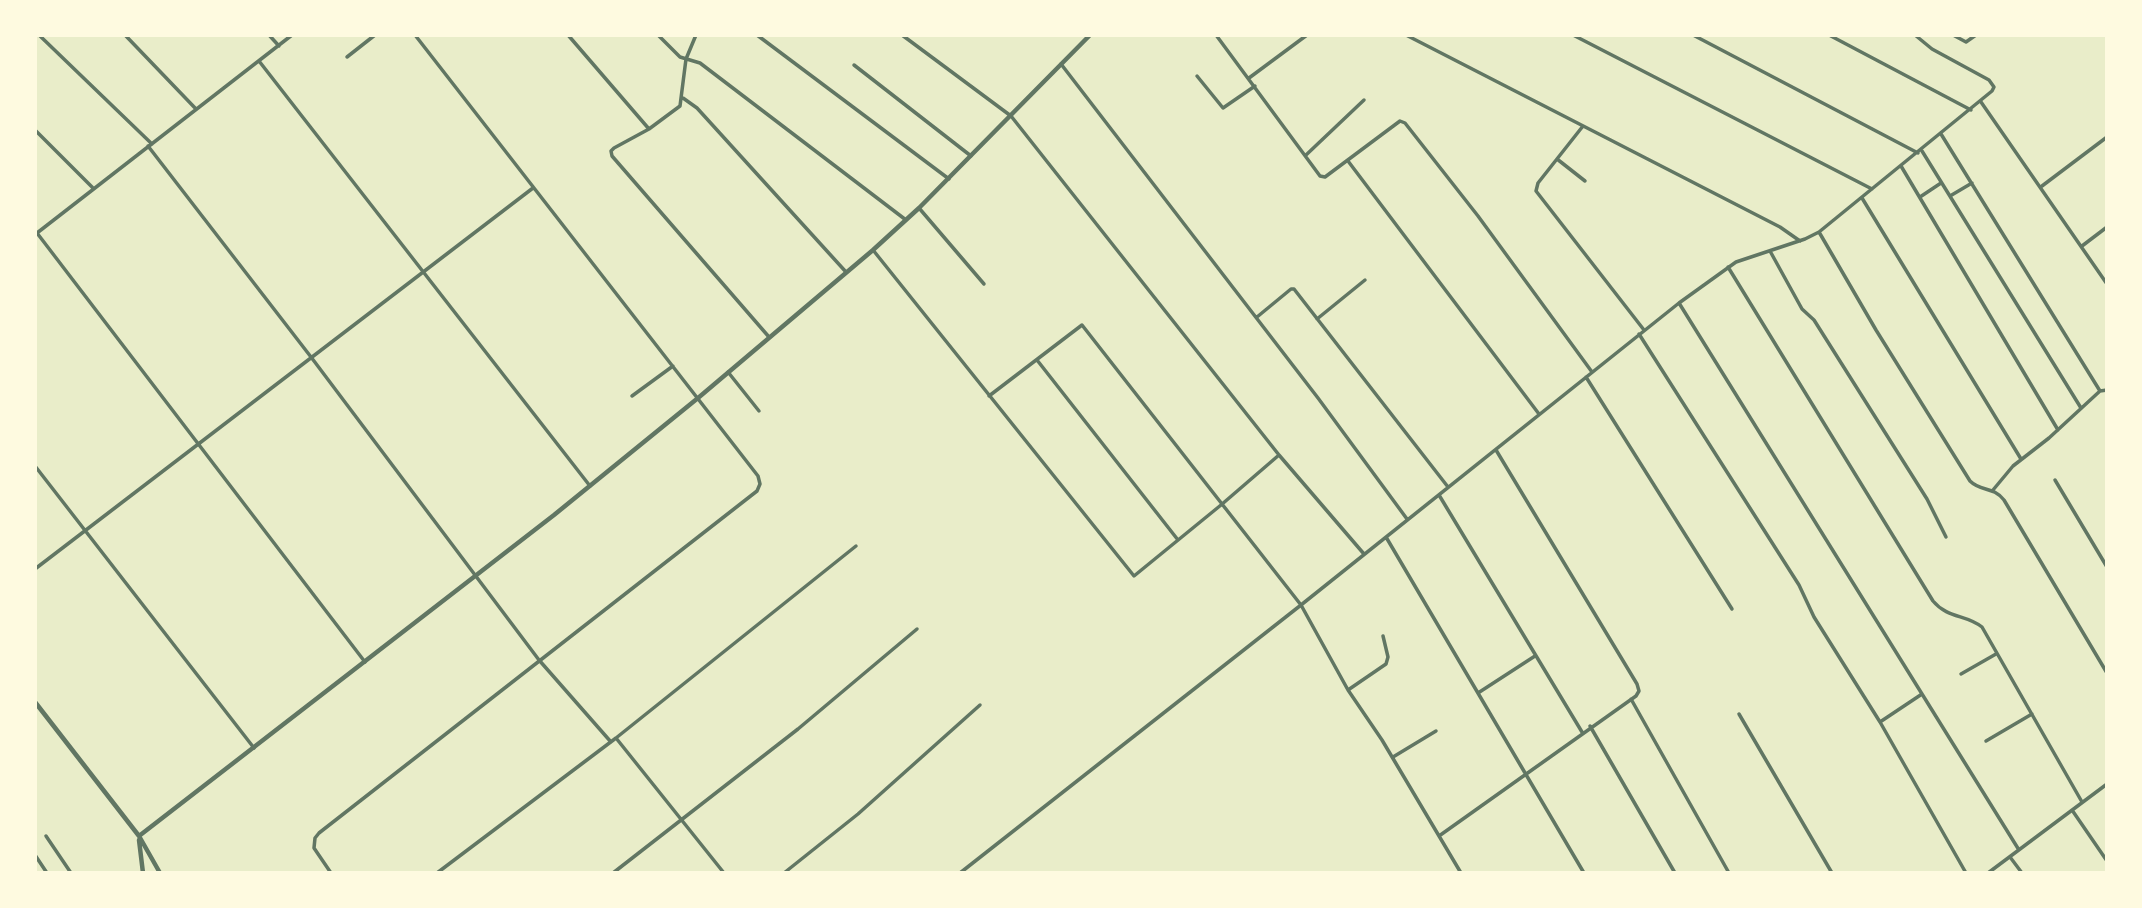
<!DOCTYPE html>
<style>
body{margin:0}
#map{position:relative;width:2142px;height:908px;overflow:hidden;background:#e9edc9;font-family:"Titillium Web",sans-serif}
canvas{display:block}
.frame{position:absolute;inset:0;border:37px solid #fefae0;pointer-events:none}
</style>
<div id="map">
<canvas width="2142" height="908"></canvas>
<div class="frame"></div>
</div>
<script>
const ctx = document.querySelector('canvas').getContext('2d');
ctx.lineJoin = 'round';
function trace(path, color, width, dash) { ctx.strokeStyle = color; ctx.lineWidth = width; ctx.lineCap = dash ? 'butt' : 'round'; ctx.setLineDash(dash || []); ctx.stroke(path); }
trace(new Path2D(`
 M39 35 152 144
 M125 35 196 109
 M269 35 279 46
 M568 35 649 129
 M658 35 680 57 700 63 906 220
 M696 35 686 59 680 106 649 129 614 148 611 151 612 156 769 337
 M757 35 949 179
 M902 35 1011 116 1279 455 1364 554
 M1216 35 1320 176 1325 177 1400 121 1405 123 1478 216 1592 372
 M1406 35 1780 227 1800 241
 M1573 35 1872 189
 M1693 35 1918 153
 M1829 35 1971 110
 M1953 35 1966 42 1976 35
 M347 57 375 35
 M259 61 590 486
 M1061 64 1318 398 1407 519
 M854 65 971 156
 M1197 76 1223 108 1255 86
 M1249 78 1307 35
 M683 98 697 108 846 272
 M1981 102 2107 284
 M1583 126 1538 183 1536 191 1644 330
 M35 130 93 188
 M1941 134 2100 391
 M148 146 311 357 539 660 611 742
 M1922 151 2081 408
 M1306 155 1364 100
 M1557 159 1585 181
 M1348 161 1539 414
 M1901 166 2058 430
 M2042 186 2107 137
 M1950 196 1972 183
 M1920 197 1941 183
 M1862 198 2021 459
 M919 208 984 284
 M1819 232 1876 330 1970 481C1981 492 1993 486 2004 500L2107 673
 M37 233 365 662
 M37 233 292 35
 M2082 246 2107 227
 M873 250 1134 576 1221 505 1279 455
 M1770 251 1802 309 1814 320 1927 499 1946 537
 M1728 267 1933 601C1948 619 1966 614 1982 627L2082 802
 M1679 303 2019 850
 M1257 317 1291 289H1294L1448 487
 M1317 319 1365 280
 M1639 334 1799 585 1814 617 1880 722 1966 873
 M1037 360 1178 540
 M728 372 759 411
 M1586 377 1732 609
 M632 396 673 366
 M989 396 1082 325 1301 605 1348 690 1382 740 1461 873
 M35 466 254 748
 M2055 480 2107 567
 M1993 490 2013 466 2049 438 2100 391 2107 390
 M1439 495 1582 732
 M1386 537 1584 873
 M35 569 533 188
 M1961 674 1996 654
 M1348 690 1386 664 1388 657 1383 636
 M1478 693 1535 656
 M1631 699 1729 873
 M1739 714 1832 873
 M1880 722 1922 694
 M1590 726 1675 873
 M616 738 724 873
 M1986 741 2032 714
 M1393 757 1436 731
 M2072 810 2107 861
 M46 836 71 873
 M1439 836 1636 696 1639 691 1637 684 1496 450
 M35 855 47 873
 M2010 857 2022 873
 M331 873 314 848 315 838 319 833 757 491 760 484 758 476 415 35
 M437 873 616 738 856 546
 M613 873 798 729 917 629
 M784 873 858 814 980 705
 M960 873 1301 605 1679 303 1736 262 1805 239 1819 232 1992 91 1994 87 1989 80 1932 49 1915 35
 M1988 873 2107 784`), '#617663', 3.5);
trace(new Path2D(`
 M35 702 139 836 160 873
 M139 836 554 515 698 398 873 250 919 208 1090 35
 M139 840 143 873`), '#617663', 4.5);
</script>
